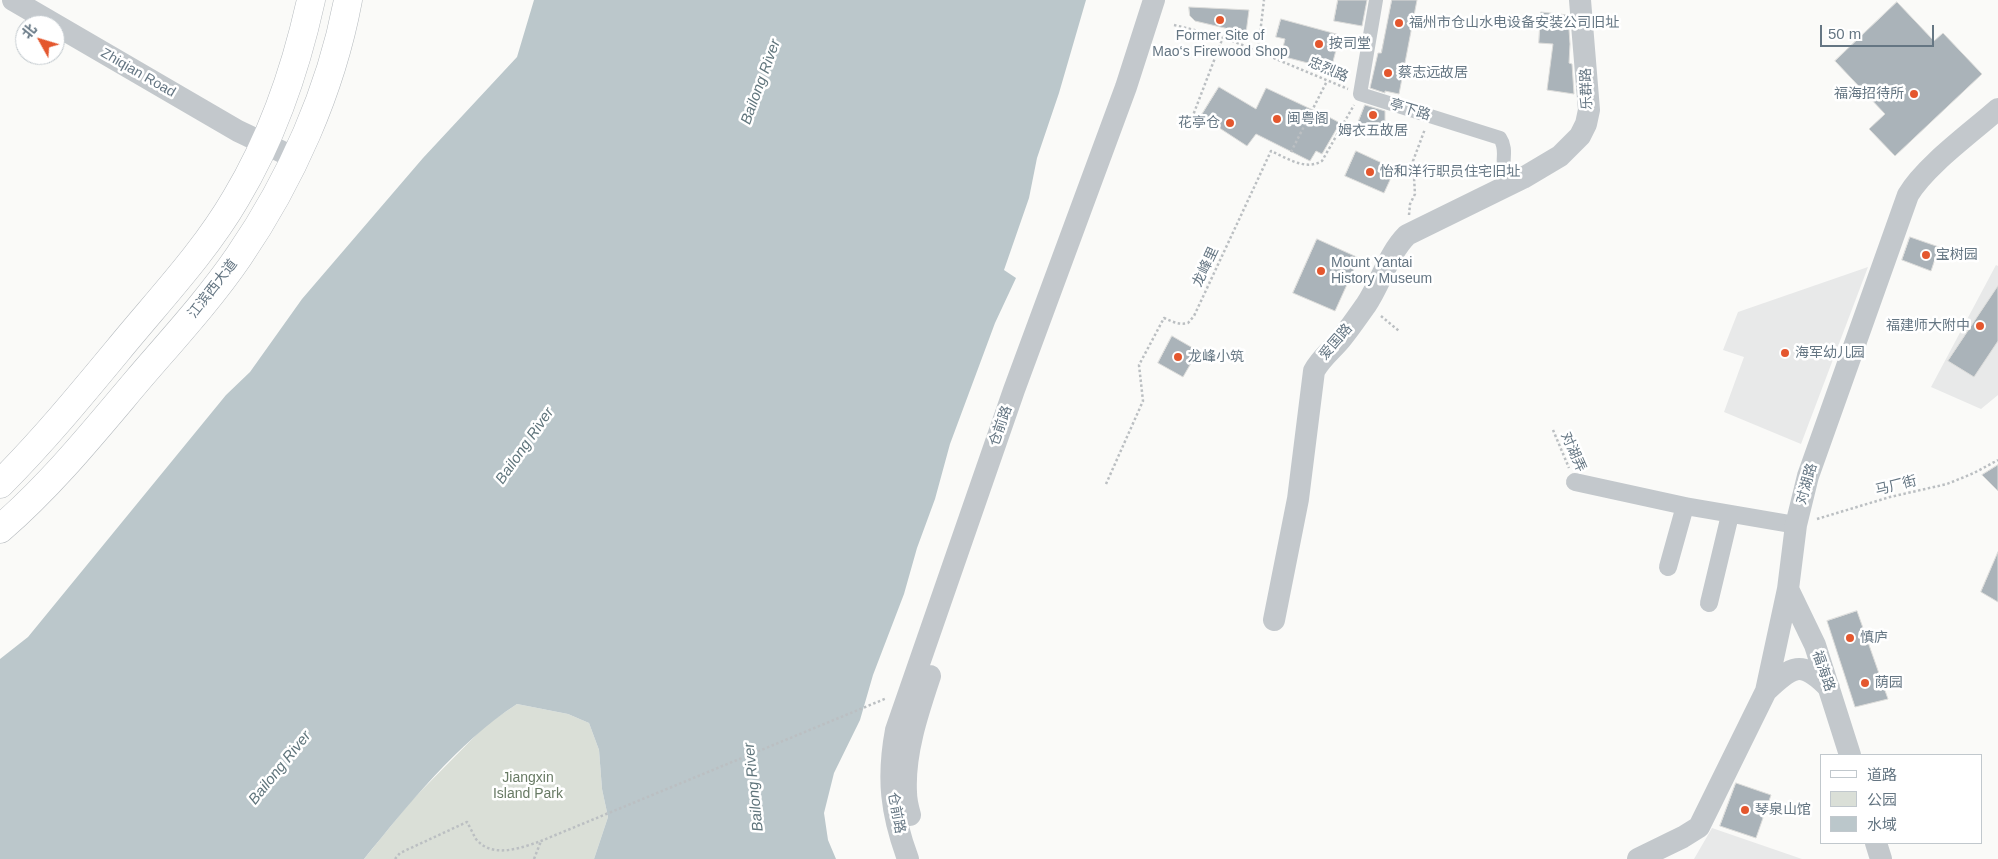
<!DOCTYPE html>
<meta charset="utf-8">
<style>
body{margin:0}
#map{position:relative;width:1998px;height:859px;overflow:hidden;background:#fafaf8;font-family:Arial,"Noto Sans SC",sans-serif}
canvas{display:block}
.legend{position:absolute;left:1820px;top:754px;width:162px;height:90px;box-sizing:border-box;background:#fff;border:1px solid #c1c8cd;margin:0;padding:6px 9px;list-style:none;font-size:15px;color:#657683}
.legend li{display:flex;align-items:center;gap:10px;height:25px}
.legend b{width:25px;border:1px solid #c1c8cd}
.north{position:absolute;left:15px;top:15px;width:50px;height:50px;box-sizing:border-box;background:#fff;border:1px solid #c1c8cd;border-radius:50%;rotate:309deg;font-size:14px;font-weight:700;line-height:20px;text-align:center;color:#657683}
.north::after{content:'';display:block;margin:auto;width:18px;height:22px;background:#e4572e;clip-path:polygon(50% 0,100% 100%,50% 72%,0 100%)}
.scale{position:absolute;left:1820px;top:25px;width:114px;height:22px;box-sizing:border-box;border:2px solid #657683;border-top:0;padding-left:6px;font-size:15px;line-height:18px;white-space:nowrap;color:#657683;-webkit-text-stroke:4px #fff;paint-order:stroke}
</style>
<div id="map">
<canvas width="1998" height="859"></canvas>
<ul class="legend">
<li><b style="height:6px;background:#fff"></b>道路</li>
<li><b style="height:14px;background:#dadfd7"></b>公园</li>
<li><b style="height:14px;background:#bbc7cb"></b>水域</li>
</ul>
<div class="north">北</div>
<div class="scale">50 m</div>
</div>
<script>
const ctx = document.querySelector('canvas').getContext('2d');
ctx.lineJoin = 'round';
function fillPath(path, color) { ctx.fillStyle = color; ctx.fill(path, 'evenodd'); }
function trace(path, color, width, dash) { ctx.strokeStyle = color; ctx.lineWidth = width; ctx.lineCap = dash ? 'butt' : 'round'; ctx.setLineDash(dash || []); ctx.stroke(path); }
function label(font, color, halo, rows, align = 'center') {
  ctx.font = font + ' Arial,"Noto Sans SC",sans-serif'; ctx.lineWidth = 5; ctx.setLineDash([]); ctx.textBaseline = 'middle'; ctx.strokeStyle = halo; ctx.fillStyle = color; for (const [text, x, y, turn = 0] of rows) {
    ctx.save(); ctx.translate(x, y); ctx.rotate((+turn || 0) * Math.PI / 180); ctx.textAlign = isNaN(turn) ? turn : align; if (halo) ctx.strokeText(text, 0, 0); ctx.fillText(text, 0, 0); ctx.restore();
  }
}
fillPath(new Path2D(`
 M1996 265 1998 266V395L1981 409 1931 387Z
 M1868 267 1801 444 1724 412 1744 357 1723 350 1738 312Z
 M1712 828 1802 859H1694Z`), '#e8e9e9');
fillPath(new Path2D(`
 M517 704 568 714 589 723 599 750 602 789 608 817 594 859H364L412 800 486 725Z`), '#dadfd7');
fillPath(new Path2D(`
 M534 0H1086L1059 93 1037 158 1029 198 1004 270 1016 278 995 323 950 444 935 499 917 548 904 594 873 675 860 720 834 773 824 813 828 840 836 859H594L608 817 602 789 599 750 589 723 568 714 517 704C457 743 409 804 364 859H0V659L28 637 226 395 250 372 302 299 423 158 517 57Z`), '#bbc7cb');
const building = new Path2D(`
 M1338 0H1367L1362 26 1334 21Z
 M1392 0H1417L1399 94 1385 91V93L1370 88 1378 53H1381Z
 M1897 2 1934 41 1943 33 1982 74 1895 156 1869 129 1885 114 1835 61Z
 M1189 7 1249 10 1246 33 1195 21 1190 16Z
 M1541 12 1568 15 1570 44 1569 63 1572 64 1574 94 1547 90 1553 44 1539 43Z
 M1281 19 1340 35 1331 69 1281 56 1285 39 1276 37Z
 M1219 87 1256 109 1266 88 1315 111 1316 110 1340 123 1322 154 1316 151 1310 161 1256 134 1247 146 1201 116Z
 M1365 105 1385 111V122L1375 131 1358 123Z
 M1356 151 1395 169 1384 193 1345 176Z
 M1910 237 1939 247 1931 271 1902 260Z
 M1317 239 1359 258 1335 311 1293 293Z
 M1998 286V341L1974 377 1948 361Z
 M1172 336 1198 351 1183 377 1158 363Z
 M1998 465V491L1982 475Z
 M1998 552V602L1981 592Z
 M1857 611 1888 699 1855 707 1827 621Z
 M1736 783 1771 795 1756 838 1720 826Z`);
fillPath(building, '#aab3b9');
trace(building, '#dcdcda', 1);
const primary = new Path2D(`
 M0 484C42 442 80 396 118 350 158 301 204 253 236 198 272 138 296 68 311 0
 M0 529C51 485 93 433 136 382 171 341 209 300 239 256 291 180 331 91 348 0`);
trace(primary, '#b5babe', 29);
trace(new Path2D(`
 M1174 25 1223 37 1348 89
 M1258 51 1264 0
 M1192 118 1223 37
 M1291 152 1327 81
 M1409 215 1410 204 1415 194 1413 161 1425 129
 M1381 316 1399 331
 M1553 430 1569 468
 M1106 484 1143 401 1139 365 1164 318C1173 322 1179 325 1188 323L1194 316 1271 151C1287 158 1305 171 1322 161L1354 105
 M1817 519 1890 497 1947 484 1974 473 1998 460
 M395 859 400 853 467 822C470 827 473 834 476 839 492 859 521 848 541 841L887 698
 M534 859 541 841`), '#bbbfc2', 2.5, [2.5, 2.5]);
trace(new Path2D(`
 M1376 0 1360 94 1500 138C1512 156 1490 171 1523 178`), '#c3c8cc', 14);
trace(new Path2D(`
 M1575 482 1685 506 1796 525
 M1668 567 1685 506
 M1709 603 1730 515`), '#c3c8cc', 18);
trace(new Path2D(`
 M13 0 238 131 295 158
 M1788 589 1815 645 1850 755
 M1274 620 1298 499 1314 371C1321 358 1332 350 1341 339 1350 328 1358 316 1366 305 1381 283 1388 254 1407 235L1523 178 1560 156 1580 136 1586 124 1589 110 1580 0
 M1766 691C1792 666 1801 659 1829 688
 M910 815C908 808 906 800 906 792 904 753 918 712 930 676
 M1876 843 1881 859
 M908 859C891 813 887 778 896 730L1014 390 1126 87 1154 0
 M1638 859 1683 837 1699 827 1766 691 1788 589 1796 525 1808 476 1908 195C1925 166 1971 133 1998 109`), '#c3c8cc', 22);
trace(primary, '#fff', 28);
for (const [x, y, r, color] of [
 [1220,20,5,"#e4572e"],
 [1399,23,5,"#e4572e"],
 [1319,44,5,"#e4572e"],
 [1388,73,5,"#e4572e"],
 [1914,94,5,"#e4572e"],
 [1373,115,5,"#e4572e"],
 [1277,119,5,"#e4572e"],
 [1230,123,5,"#e4572e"],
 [1370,172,5,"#e4572e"],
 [1926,255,5,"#e4572e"],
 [1321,271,5,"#e4572e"],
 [1980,326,5,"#e4572e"],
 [1785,353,5,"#e4572e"],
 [1178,357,5,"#e4572e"],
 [1850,638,5,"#e4572e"],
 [1865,683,5,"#e4572e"],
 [1745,810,5,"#e4572e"]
]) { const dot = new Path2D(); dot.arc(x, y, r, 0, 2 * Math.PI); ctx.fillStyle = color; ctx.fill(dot); trace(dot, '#fff', 2); }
label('14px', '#657683', '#fff', [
 ["福州市仓山水电设备安装公司旧址",1409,23],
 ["Former Site of",1220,36,"center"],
 ["Mao‘s Firewood Shop",1220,52,"center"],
 ["按司堂",1329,44],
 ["蔡志远故居",1398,73],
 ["福海招待所",1904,94,"right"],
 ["闽粤阁",1287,119],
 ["花亭仓",1220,123,"right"],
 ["姆衣五故居",1373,131,"center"],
 ["怡和洋行职员住宅旧址",1380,172],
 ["宝树园",1936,255],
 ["Mount Yantai",1331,263],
 ["History Museum",1331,279],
 ["福建师大附中",1970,326,"right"],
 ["海军幼儿园",1795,353],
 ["龙峰小筑",1188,357],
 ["慎庐",1860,638],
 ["荫园",1875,683],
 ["琴泉山馆",1755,810]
], 'left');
label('14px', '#657683', '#fff', [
 ["忠烈路",1328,70,23],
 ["Zhiqian Road",138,73,30],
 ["乐群路",1587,89,-92],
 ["亭下路",1410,110,17],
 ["龙峰里",1206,267,-65],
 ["江滨西大道",213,289,-52],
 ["爱国路",1336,342,-49],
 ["仓前路",1001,426,-71],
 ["对湖弄",1573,452,66],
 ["对湖路",1807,484,-74],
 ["马厂街",1896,486,-14],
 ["福海路",1823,671,71],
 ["仓前路",896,813,79]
]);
label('14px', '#687a64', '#fff', [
 ["Jiangxin",528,778],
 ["Island Park",528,794]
]);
label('italic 15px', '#60757c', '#fff', [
 ["Bailong River",761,82,-70],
 ["Bailong River",525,446,-55],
 ["Bailong River",280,768,-51],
 ["Bailong River",754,787,-96]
]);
</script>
